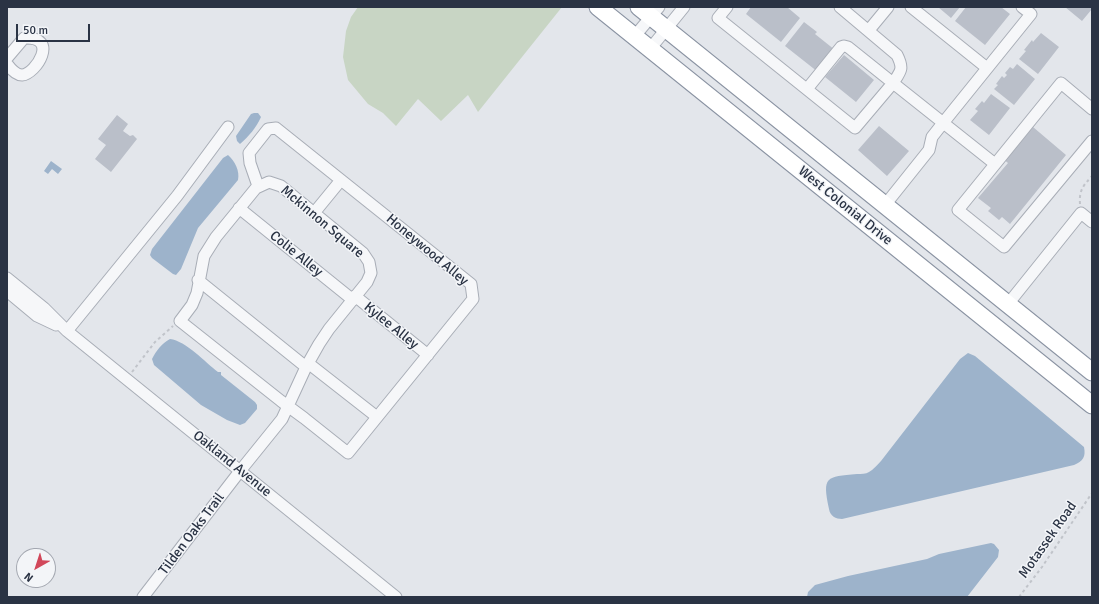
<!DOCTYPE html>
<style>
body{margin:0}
#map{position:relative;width:1099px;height:604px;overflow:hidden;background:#e3e6eb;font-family:Signika,sans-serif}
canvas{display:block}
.frame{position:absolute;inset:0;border:8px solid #2a3344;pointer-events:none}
.north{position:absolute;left:16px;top:548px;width:40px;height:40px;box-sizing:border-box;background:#f3f5f8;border:1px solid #a3a7b0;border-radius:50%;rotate:219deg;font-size:11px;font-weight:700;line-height:16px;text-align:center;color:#2a3344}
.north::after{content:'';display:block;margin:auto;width:14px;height:18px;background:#d1475a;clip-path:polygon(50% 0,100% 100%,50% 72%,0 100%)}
.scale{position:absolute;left:16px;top:24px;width:74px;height:18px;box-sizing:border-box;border:2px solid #2a3344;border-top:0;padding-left:5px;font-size:12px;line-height:14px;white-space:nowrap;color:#2a3344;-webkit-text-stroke:3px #f3f5f8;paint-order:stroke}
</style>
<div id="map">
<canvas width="1099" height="604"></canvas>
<div class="frame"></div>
<div class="north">N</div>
<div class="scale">50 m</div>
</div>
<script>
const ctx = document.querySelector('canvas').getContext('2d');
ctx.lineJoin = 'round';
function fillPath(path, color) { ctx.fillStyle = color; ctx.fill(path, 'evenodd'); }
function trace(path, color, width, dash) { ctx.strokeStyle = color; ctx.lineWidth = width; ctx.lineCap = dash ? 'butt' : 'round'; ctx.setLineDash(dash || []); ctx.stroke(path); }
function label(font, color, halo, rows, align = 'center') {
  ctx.font = font + ' Signika,sans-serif'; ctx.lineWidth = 3; ctx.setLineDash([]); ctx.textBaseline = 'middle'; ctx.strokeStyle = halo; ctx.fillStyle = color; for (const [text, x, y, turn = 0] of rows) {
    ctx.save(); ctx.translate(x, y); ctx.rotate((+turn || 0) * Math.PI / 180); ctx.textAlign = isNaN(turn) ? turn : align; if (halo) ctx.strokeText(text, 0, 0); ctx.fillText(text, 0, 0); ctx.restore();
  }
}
fillPath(new Path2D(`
 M358 7H562L478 112 468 95 441 121 418 99 396 126 383 113 368 104 348 80 343 57 346 31 351 17Z`), '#c8d5c4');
fillPath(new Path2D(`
 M254 113H258L261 117C256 128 249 136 240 144L237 141 236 136 251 114Z
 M228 155C235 161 240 171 238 180L198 228 181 269 176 275 173 274 152 258 150 255 152 249 223 158Z
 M51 161 62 169 58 174 52 169 48 174 44 171Z
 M170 339C186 341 205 362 218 372H221V375L255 402 257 405V409L245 423 240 425 227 420 201 405 154 365 152 359C156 351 162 343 170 339Z
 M968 353 975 356 1084 447C1086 457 1083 461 1074 465L842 519C836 519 830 516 829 509 822 476 826 477 857 474 861 474 866 474 869 472 873 470 877 465 881 461L960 359Z
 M991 543 994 544 999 550 998 557 967 597H807L808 592 815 585 848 576 927 559 939 554Z`), '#9db3cb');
fillPath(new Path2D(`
 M751 7H787L800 18 781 42 746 14Z
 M938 7H960L951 18Z
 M966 7H1001L1010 14 985 45 955 21Z
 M1065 7H1092V9L1082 21Z
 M804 22 817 32 815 34 835 50 818 72 785 46Z
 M1041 33 1059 47 1038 74 1019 59 1026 51 1024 50 1032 40 1033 42Z
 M844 55 874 80 856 102 825 77Z
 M1017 64 1035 79 1014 105 994 89 998 85 996 84 1002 76 1004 78 1007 75 1005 73 1010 67 1013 69Z
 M991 94 1010 108 989 135 970 120 978 111 975 109 982 101 984 103Z
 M117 115 128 124 123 131 130 136 133 135 137 139 111 172 95 159 106 145 98 139Z
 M879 126 909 151 887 176 858 150Z
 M1033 127 1066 155 1010 224 1002 217 999 220 988 211 991 208 978 198 1008 163 1003 159 1017 142 1019 144Z`), '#babfc9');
const minor = new Path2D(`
 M727 7 718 18 855 128 893 83 995 164
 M911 7 987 68
 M869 30 888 7
 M634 37 659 7
 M650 49 684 7
 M7 58 24 38C60 36 36 74 22 75 16 75 10 68 7 64
 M807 89 841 47 844 46 848 47 893 83C901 71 904 69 897 55L840 7
 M1092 109 1061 83 958 210 1004 247 1092 141
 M885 205 929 150 932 137 943 123 1031 14 1022 7
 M239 208 353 300
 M314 213 341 180
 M7 278 44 308 67 331 396 597
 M198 280 306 367
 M7 291 37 316 56 325
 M355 296 428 355
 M1008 304 1081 213 1092 222
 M67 331 177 196 228 127
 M308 363 377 417
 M143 597 240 471 282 419 306 367 319 344 329 329 367 282 371 273 369 262 363 253 281 186 269 182 256 188 216 237 204 256 197 293 192 305 180 321 281 401 304 418 348 453 473 299 471 284 276 128 268 129 249 153 250 163 258 186`);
const highway = new Path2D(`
 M598 7 1092 405
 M639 7 1092 372`);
trace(minor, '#a8adb6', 13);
trace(highway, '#8a93a2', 19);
trace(new Path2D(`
 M1080 204C1079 190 1083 186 1092 176
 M132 372 155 342 173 326
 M1019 597 1042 567 1092 493`), '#c1c4ca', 2, [3, 3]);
trace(minor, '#f6f7f9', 11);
trace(highway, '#fff', 17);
label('14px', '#2a3344', '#f3f5f8', [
 ["West Colonial Drive",845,206,39],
 ["Mckinnon Square",322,222,40],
 ["Honeywood Alley",427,250,40],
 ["Colie Alley",296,254,39],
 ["Kylee Alley",391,326,39],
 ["Oakland Avenue",232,464,39],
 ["Tilden Oaks Trail",192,534,-53],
 ["Motassek Road",1048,540,-55]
]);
</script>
